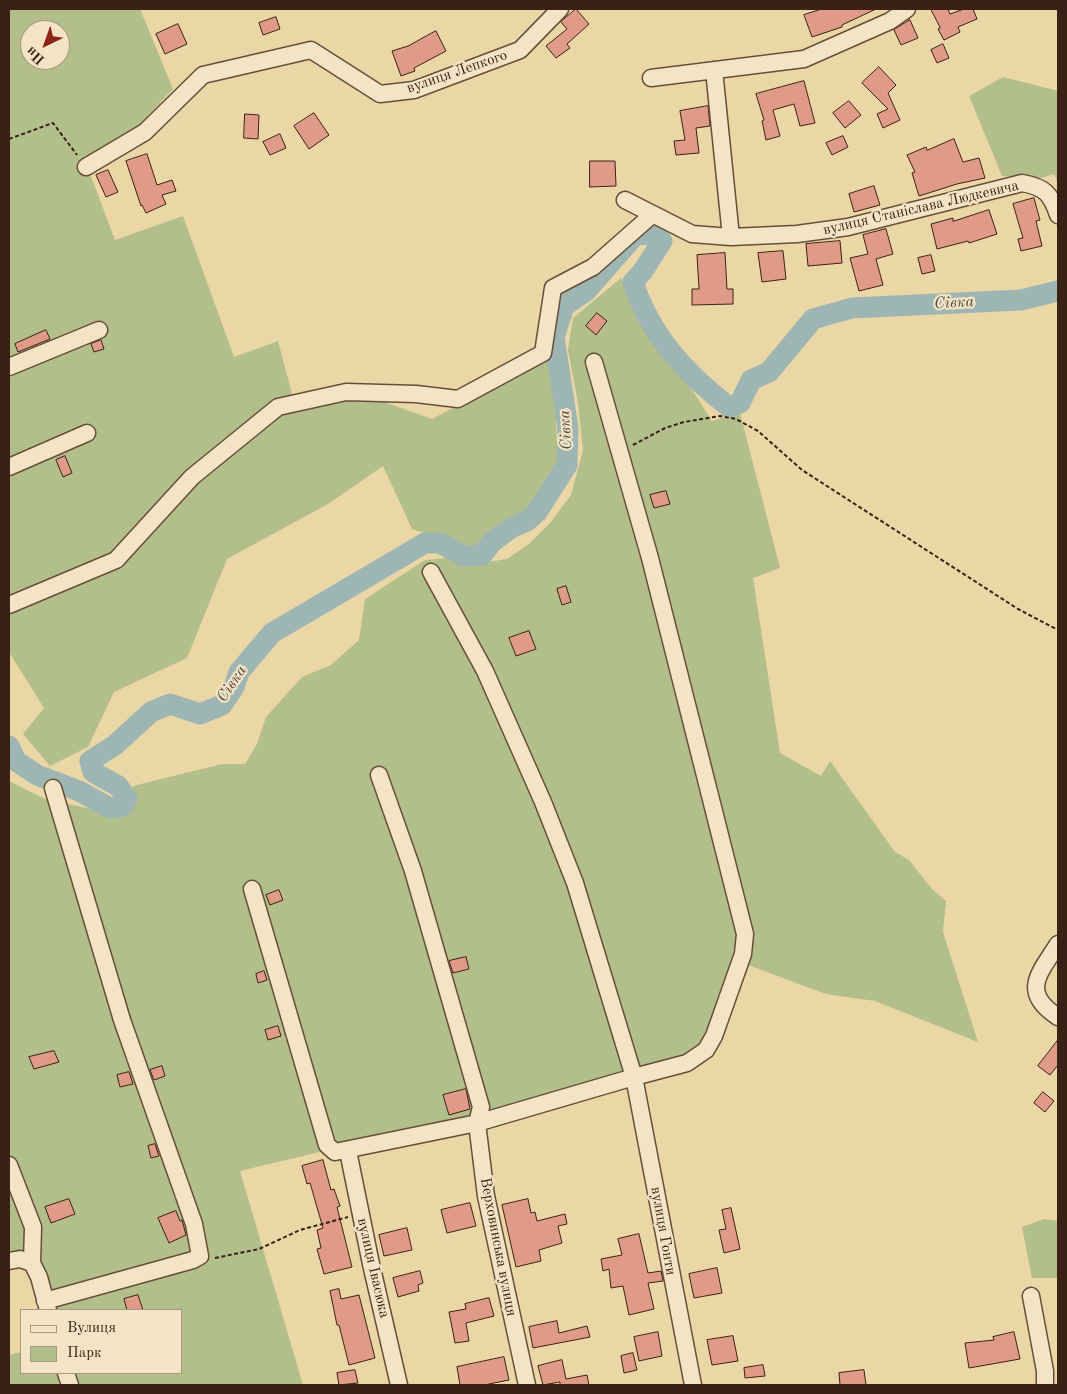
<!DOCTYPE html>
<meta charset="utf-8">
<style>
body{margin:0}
#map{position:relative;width:1067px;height:1394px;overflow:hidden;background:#ebd6a6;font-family:"Old Standard TT",serif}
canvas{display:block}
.frame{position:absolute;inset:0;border:10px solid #3b2115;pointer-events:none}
.legend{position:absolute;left:20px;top:1309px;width:162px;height:65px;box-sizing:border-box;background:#f2e4c5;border:1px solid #a9967f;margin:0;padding:6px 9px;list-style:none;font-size:15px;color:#3b2115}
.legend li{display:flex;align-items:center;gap:10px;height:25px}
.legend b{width:25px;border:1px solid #a9967f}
.north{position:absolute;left:20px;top:20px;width:50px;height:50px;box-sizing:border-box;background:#f2e4c5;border:1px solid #a9967f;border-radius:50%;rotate:222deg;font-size:14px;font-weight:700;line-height:20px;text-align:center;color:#3b2115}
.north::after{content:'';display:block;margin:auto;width:18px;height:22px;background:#8f2418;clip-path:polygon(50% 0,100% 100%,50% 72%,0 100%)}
</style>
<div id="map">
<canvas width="1067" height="1394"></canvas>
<div class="frame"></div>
<ul class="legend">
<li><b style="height:6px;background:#f2e4c5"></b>Вулиця</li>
<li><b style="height:14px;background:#b2bf8a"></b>Парк</li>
</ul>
<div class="north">Пн</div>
</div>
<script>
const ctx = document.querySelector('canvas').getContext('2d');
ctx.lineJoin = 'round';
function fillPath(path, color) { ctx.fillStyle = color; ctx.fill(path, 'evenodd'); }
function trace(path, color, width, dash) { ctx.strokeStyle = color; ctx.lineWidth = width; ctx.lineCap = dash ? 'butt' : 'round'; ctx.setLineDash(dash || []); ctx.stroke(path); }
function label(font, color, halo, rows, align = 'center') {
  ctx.font = font + ' "Old Standard TT",serif'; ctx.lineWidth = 4.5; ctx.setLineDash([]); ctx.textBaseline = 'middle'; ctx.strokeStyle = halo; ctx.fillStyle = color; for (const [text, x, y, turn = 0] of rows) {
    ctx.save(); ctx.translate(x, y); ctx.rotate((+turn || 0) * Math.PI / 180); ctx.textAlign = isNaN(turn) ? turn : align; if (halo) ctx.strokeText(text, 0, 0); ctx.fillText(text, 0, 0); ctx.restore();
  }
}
fillPath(new Path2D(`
 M9 9H140L173 89 138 126 89 158 86 163 115 240 183 216 234 357 278 341 296 409 329 401 378 400 432 419 549 357 556 418 558 467 522 516 472 549 412 529 383 466 328 504 227 559 187 658 114 692 88 747 50 766 23 734 44 708 9 652ZM30 30H60V60H30Z
 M1003 77 1058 91V183L1054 174 1042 178 1002 176 969 96Z
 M621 278 712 421 740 413 780 568 753 578 780 753 821 776 830 761 895 852 909 860 932 889 946 901 943 932 978 1042 875 1001 826 994 740 962 711 1044 633 1077 240 1171 303 1385H73L69 1373H181V1310H50L39 1250 26 1251 9 1256V781L45 799 87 808 118 815 133 808V786L222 764H245L257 744 266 717 302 677 331 665 359 640 365 599 425 560 446 558 474 564 507 559 529 544 550 523 571 495 583 450 578 403 568 350 573 318Z
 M1044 1219 1058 1221V1278H1032L1022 1227Z
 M21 1352V1373H58L62 1385H9V1355Z`), '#b2bf8a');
trace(new Path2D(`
 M9 746 16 761 37 775 79 791 110 808 123 806 127 798 118 786 93 772 90 761 115 745 151 712 170 704 200 714 222 705 234 687 239 672 272 633 425 543H440L464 556 482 555 492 542 511 528 527 521 537 512 567 465 568 428 554 337 564 306 586 291 635 235 649 234 662 241 643 271 633 282C650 335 686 374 729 407L740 403 751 380 769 372 813 319 852 308 1021 300 1058 291`), '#9eb6b3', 21);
const building = new Path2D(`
 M576 9 589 24 567 44 570 48 556 58 546 46 567 29 561 22Z
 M822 9H876L842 25V27L812 37 804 15Z
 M931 9H948L950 14 964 9H973L977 19 958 27 960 32 944 40 938 29 940 28Z
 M276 17 280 29 263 35 259 23Z
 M910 20 918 38 901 45 894 30Z
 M178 24 187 44 165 54 156 34Z
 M436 31 446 51 414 68 415 71 401 76 392 51 408 46Z
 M943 44 949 58 937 63 931 50Z
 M879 67 896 85 888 93 900 120 883 128 877 114 888 109 862 83Z
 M804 81 815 123 800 126 794 104 773 110 780 136 766 140 762 121 764 120 756 94Z
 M849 101 861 115 845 128 833 113Z
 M708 106 710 126 696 128 699 153 676 155 674 141 685 140 680 111Z
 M314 113 329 135 309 149 294 126Z
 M245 114 259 115 258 139 244 138Z
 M280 134 286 148 270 155 263 142Z
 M843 136 848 147 832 155 826 143Z
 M954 139 963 162 979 158 985 178 957 184 919 196 912 173 915 172 907 155 926 147 927 150Z
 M147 154 157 185 172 180 176 191 162 195 166 204 146 213 142 205 141 206 126 161Z
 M590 161H615L616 186 590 187Z
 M108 170 118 192 106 197 96 175Z
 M874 186 880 205 854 212 849 194Z
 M1034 198 1040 220 1036 221 1042 246 1021 251 1018 239 1023 238 1013 204Z
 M989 210 997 234 969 243 968 241 937 249 931 224 953 218V221Z
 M886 229 893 254 876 259 883 285 859 291 850 258 868 254 863 235Z
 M840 241 842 263 808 266 806 244Z
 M783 251 786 279 762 282 758 253Z
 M725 253 727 289H733V304L692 305V289H699L697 255Z
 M931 255 935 271 922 274 918 258Z
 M597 313 607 321 596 335 586 326Z
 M46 330 50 339 18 352 15 344Z
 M101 340 104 349 94 352 91 344Z
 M65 456 72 473 63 477 56 460Z
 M666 491 670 504 654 508 650 495Z
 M566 586 571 602 562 605 557 589Z
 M529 631 536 649 516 656 509 638Z
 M279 890 283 900 270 905 266 895Z
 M466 957 469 969 453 973 449 961Z
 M264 971 267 980 258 983 256 974Z
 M278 1026 281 1036 268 1040 265 1030Z
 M1058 1040V1065L1050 1075 1038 1066Z
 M54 1051 59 1062 34 1069 29 1057Z
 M162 1066 165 1076 154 1080 150 1070Z
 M129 1072 133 1084 120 1087 117 1075Z
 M466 1089 470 1109 449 1115 443 1095Z
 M1043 1092 1054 1101 1045 1112 1034 1103Z
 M155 1144 159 1156 151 1158 148 1146Z
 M323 1160 331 1190 334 1189 340 1206 337 1207 352 1267 324 1274 317 1249 321 1248 317 1230 323 1228 310 1183 307 1184 302 1166Z
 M69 1199 75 1214 51 1223 45 1207Z
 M528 1199 531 1213 535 1212 537 1221 565 1214 567 1224 558 1226 562 1243 539 1250 541 1261 516 1267 502 1205Z
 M470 1203 476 1226 447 1233 441 1210Z
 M731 1208 740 1249 724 1253 719 1230 726 1229 722 1210Z
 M176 1211 180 1221 182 1220 186 1235 169 1243 158 1218Z
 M407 1228 412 1250 384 1256 379 1235Z
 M639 1234 648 1273 661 1271 663 1281 648 1283 654 1309 629 1315 623 1286 611 1288 609 1269 603 1271 601 1259 622 1255 618 1239Z
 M717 1268 722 1293 694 1298 689 1274Z
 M420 1271 423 1283 418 1285 419 1291 398 1297 393 1278Z
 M339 1289 341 1299 359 1295 375 1358 349 1365 339 1325H337L330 1291Z
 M138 1295 143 1310H127L124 1299Z
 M489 1298 494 1316 466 1323 469 1341 455 1343 449 1312 466 1309 465 1304Z
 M557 1321 559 1333 587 1326 590 1337 533 1348 529 1327Z
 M658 1332 662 1356 639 1361 634 1337Z
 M1014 1332 1020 1359 969 1368 965 1343 994 1340 993 1337Z
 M733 1336 738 1361 712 1365 707 1340Z
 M633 1353 637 1370 624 1373 621 1356Z
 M504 1357 509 1380 484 1385H460L457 1367Z
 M562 1360 566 1379 587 1375 589 1385H560V1382L543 1385 538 1366Z
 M763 1365 765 1376 745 1378 744 1368Z
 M355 1370 358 1383 339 1385 337 1373Z
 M864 1370 866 1385H840L839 1373Z`);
fillPath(building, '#df9b88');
trace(building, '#3b2115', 1);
const minor = new Path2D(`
 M714 70 731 237
 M651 78 804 59 890 21 907 9
 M86 167 145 132 203 75 311 50 380 94 414 90 520 50 560 9
 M625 200 692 234 731 237 797 234 848 227 1022 183C1045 187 1051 194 1058 215
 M9 367 99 330
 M9 467 87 433
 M431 572 485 671 543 802 575 883 634 1077 693 1385
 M9 605 116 560 192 477 278 407 346 392 416 394 458 399 543 353 553 288 593 267 653 214
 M379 775 413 871 481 1107 477 1123 486 1196 527 1385
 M252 889 327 1145 335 1152 477 1123 634 1077 687 1063 706 1050 714 1036 743 954 745 934 650 558 594 362
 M1058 944C1039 974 1020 992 1058 1017
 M348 1151 371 1264 399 1385
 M9 1165 33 1227 32 1263 39 1277 48 1310
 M9 1261 20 1259 32 1263
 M1031 1296 1045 1371V1385
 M45 1301 193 1260 200 1256 194 1224 122 1020 53 788
 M66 1373 70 1385`);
trace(minor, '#674e39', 19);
trace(new Path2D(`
 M9 139 53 123 77 155
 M633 445 665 428 684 422 720 416 736 419 758 431 802 470 1018 609 1058 630
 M215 1258 259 1249 300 1230 348 1217`), '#3b2115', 2, [4, 2.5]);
trace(minor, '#f2e4c5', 16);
label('15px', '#3b2115', '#f2e4c5', [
 ["вулиця Лепкого",457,72,-19],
 ["вулиця Станіслава Людкевича",921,208,-13],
 ["вулиця Гонти",663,1231,80],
 ["Верховинська вулиця",498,1247,79],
 ["вулиця Івасюка",373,1268,77]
]);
label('italic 16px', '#54463c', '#f2e4c5', [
 ["Сівка",954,303,-3],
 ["Сівка",566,430,-93],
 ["Сівка",232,684,-56]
]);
</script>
